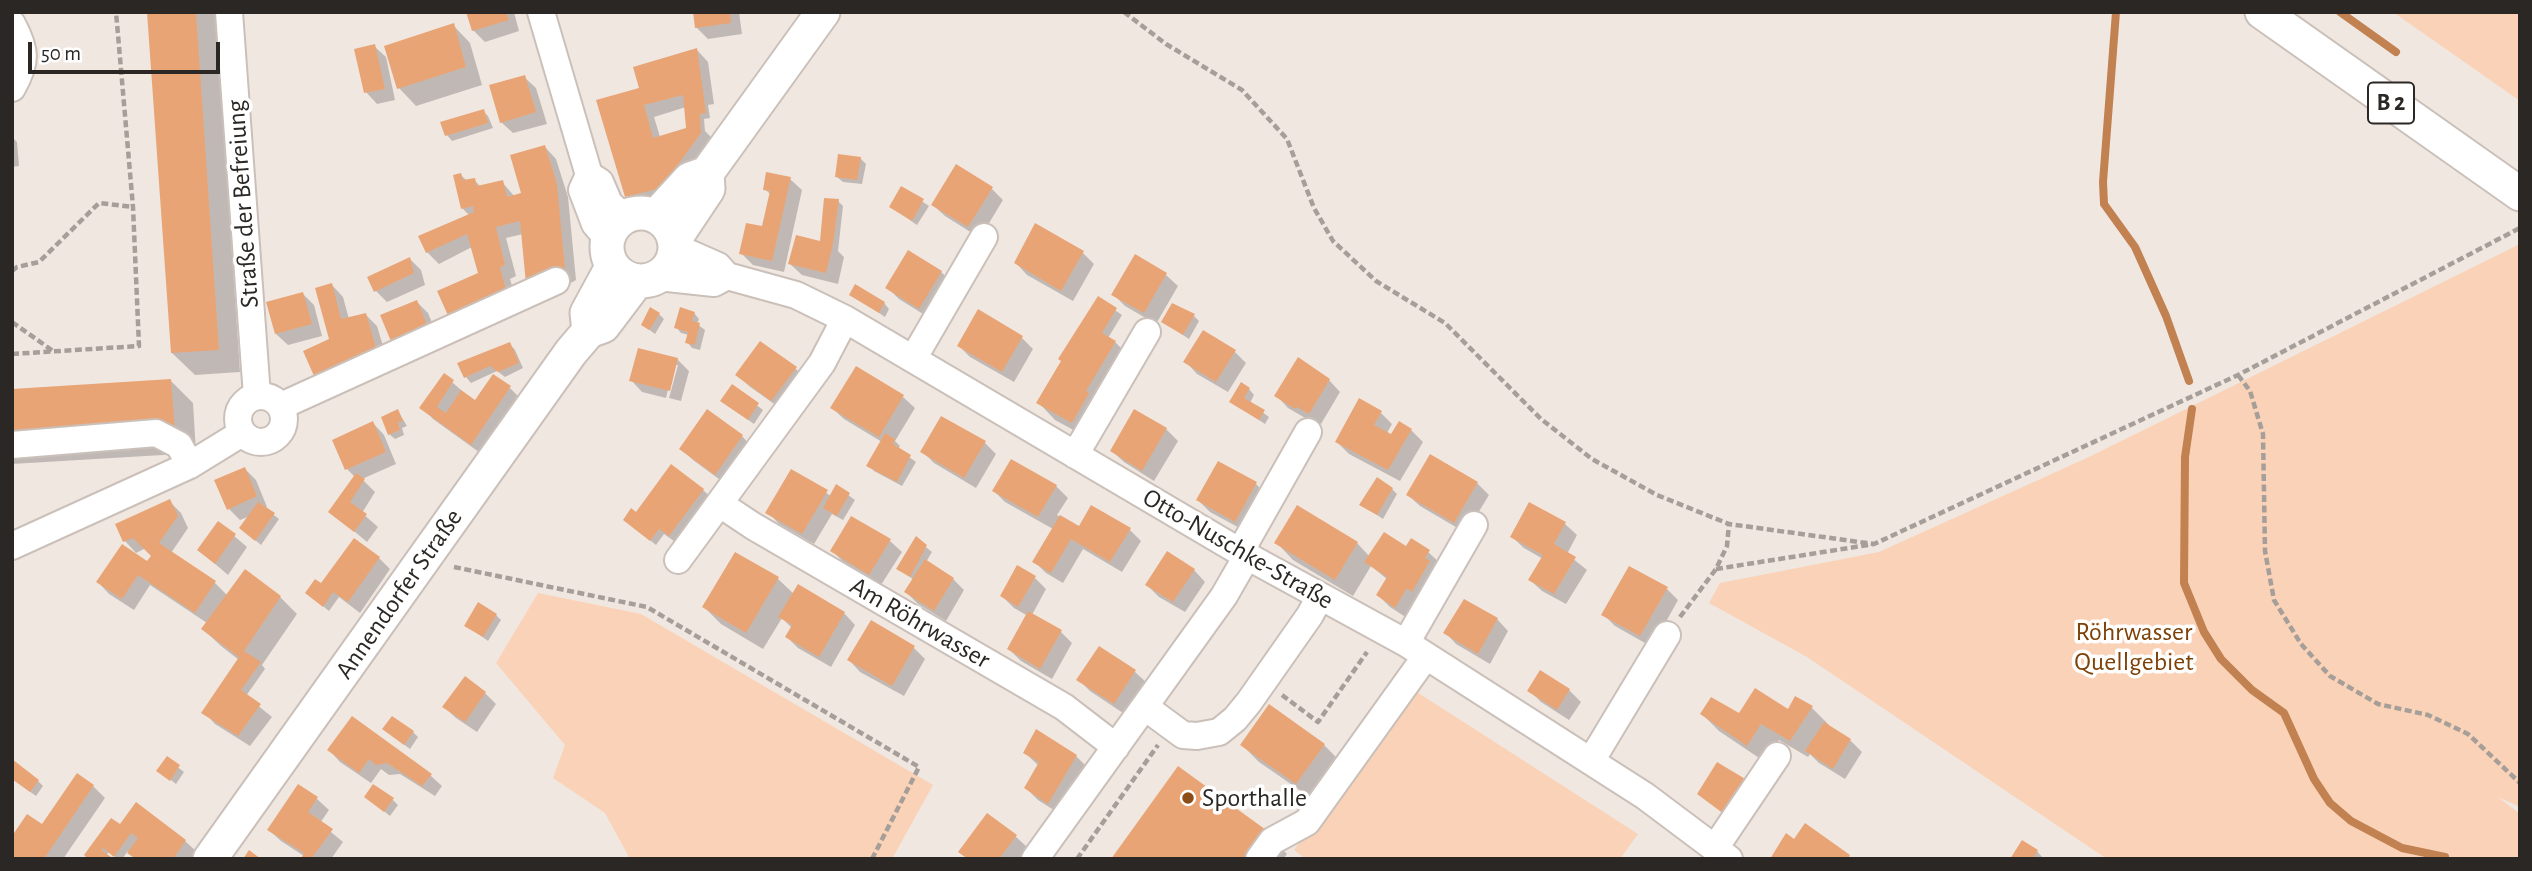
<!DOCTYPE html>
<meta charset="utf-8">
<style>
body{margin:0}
#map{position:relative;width:2532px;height:871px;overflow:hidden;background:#f1e7e1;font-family:"Alegreya Sans",sans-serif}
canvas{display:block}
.frame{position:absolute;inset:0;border:14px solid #2a2724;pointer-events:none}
.scale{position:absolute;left:28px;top:42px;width:192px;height:32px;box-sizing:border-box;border:4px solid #2a2724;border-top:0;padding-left:9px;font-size:21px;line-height:24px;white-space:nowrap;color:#2a2724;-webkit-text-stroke:5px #fff;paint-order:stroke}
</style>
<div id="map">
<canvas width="2532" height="871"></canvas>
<div class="frame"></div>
<div class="scale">50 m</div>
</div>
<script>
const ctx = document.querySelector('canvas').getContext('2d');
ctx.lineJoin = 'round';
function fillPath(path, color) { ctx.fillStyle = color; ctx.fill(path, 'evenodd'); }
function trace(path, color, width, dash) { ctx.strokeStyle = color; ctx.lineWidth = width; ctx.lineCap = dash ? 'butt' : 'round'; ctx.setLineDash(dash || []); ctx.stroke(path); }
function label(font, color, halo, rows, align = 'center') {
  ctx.font = font + ' "Alegreya Sans",sans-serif'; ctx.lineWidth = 7; ctx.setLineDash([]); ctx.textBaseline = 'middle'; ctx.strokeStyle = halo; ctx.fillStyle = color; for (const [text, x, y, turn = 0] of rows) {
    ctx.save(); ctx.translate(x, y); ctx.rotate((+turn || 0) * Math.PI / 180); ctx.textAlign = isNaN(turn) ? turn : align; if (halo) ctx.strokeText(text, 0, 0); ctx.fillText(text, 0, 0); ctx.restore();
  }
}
fillPath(new Path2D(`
 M2393 12H2520V101Z
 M2520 244V807L2498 797 2520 814V859H2107L1807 657 1709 603 1720 583 1879 552 2089 457Z
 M538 593 641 614 933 785 892 859H630L605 813 553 778 565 745 496 663Z
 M1409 687 1638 834 1620 859H1306L1294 850Z`), '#fad2b7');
fillPath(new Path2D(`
 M149 12H216L240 372 195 375 172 353Z
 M468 12H514L519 31 485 42 473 30Z
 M695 12H739L742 34 708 39 696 27Z
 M453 25 470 43 482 85 416 106 399 88Z
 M374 46 386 57 395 100 377 104 366 92Z
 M697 50 708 62 714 104 708 105 710 118 704 119 705 131 717 143 644 213 627 196 641 89ZM686 107 688 129 660 137 654 117Z
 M524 77 536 88 547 124 513 133 501 122Z
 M483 111 488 116 493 128 452 141 447 135Z
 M12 137 17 142 19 166 12 167Z
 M545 147 556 159 568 197 576 280 552 294 523 234 506 238 516 276 510 279 518 306 480 274 472 247 439 264 427 252 470 216 463 209 461 175 467 181 474 180 481 187 502 182 515 197 523 195Z
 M860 158 866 164 862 184 843 182 837 177Z
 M790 179 802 190 784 272 753 265 741 253 764 229 771 195 765 189Z
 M902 188 929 206 917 225 891 207Z
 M991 188 1003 200 980 238 945 216 933 205Z
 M838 201 843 206 838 251 844 257 838 284 802 275 790 264 821 243Z
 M1083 253 1094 264 1073 301 1027 275 1016 263Z
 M1136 256 1166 275 1178 286 1156 324 1125 306 1113 294Z
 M410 259 421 270 425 285 387 302 376 291Z
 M941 272 953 283 931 319 899 299 888 288Z
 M332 285 343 297 349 319 366 315 377 326 388 363 331 340Z
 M303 294 314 305 322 336 288 345 276 334Z
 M851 294 884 303 889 309 885 317Z
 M1099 299 1122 315 1108 338 1115 342 1132 359 1090 439 1055 420 1038 402Z
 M417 302 428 313 440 342 406 357Z
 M694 313 699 319 697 324 705 330 700 350 692 348 687 342 689 335 681 333 676 327Z
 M659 314 664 319 655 334 643 325Z
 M1194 316 1199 321 1189 339 1163 322Z
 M1022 338 1033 349 1014 382 970 357 959 346Z
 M510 344 515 350 523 368 505 377 497 371 471 383 466 377 460 364Z
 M1235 352 1246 363 1228 392 1197 374 1186 362Z
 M677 359 689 371 681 401 669 398 678 365H674L666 398 642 392 631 380Z
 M796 369 807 380 784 411 749 386 737 375Z
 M857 369 903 397 915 408 895 441 900 446 898 449 916 462 902 486 874 471 869 465 882 442 844 419 832 408Z
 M445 376 476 403 510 388 521 399 483 455 433 419 422 407Z
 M1329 380 1340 392 1321 424 1309 417 1307 419 1288 408 1277 396Z
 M171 381 193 403 196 453 12 464V391Z
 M732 386 763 410 754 424 728 406Z
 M1249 389 1254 395 1250 403 1269 417 1265 424 1231 402Z
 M398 411 407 426 402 428 404 435 395 439 389 434Z
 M1381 413 1392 424 1387 433 1392 436 1411 430 1423 442 1400 481 1349 454 1337 442Z
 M373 423 384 435 396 464 362 479 375 492 362 513 378 527 367 542 330 511 355 477 347 469Z
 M1166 429 1178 441 1154 481 1124 462 1112 451Z
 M742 436 753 448 727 485 693 460 681 449Z
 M985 443 996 454 976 488 934 463 923 452Z
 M1011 461 1056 486 1068 498 1057 515 1079 528 1130 530 1141 541 1122 572 1083 549 1063 583 1046 573 1035 562 1053 529 1005 502 994 491Z
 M245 469 256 480 267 507 265 508 279 519 261 545 247 533 250 516 240 520 229 509Z
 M791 471 831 496 837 487 855 500 843 520 832 514 814 544 779 524 768 512Z
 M1477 483 1489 495 1466 533 1420 506 1408 495Z
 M1256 484 1267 495 1247 532 1210 512 1198 500Z
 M1392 489 1397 494 1383 519 1362 505Z
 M703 490 715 501 681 546 664 534 656 545 631 525Z
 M170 502 181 513 188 528 171 553 215 583 228 596 280 597 297 614 262 665 265 669 246 696 272 717 250 746 215 724 204 712 239 660 221 646 203 629 207 623 150 585 134 610 109 594 98 582 148 564 153 556 146 548 136 553 125 541Z
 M1530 504 1565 524 1577 535 1567 554 1587 570 1566 604 1542 591 1530 580 1543 559 1524 548 1512 537Z
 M852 518 890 541 902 552 881 585 843 562 832 550Z
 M219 523 247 547 228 575 199 550Z
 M916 539 932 552 926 562 953 579 964 590 946 621 918 604 906 592 914 580 899 569Z
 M1276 542 1357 543 1370 557 1406 548 1428 552 1440 563 1407 618 1390 607 1378 595 1388 580 1371 566 1353 596 1293 560Z
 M736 554 778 579 794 594 844 613 855 625 831 667 798 648 787 637 792 628 782 618 763 649 721 624 704 607Z
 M379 558 390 569 360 613 339 597 329 611 313 598Z
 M1194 570 1205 582 1185 612 1159 597 1147 585Z
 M1035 578 1046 589 1032 615 1061 632 1072 643 1052 679 1021 661 1009 649 1028 616 1014 608 1002 596Z
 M1667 589 1678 600 1652 647 1615 626 1603 614Z
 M496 615 501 620 488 641 466 625Z
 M1497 619 1508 631 1490 664 1456 644 1445 632Z
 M914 648 925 659 904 696 860 672 849 660Z
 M1100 648 1135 672 1147 683 1126 715 1090 691 1079 680Z
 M1529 690H1569L1581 702 1569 720 1541 702Z
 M485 693 496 704 477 732 456 718 444 707Z
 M1812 708 1829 725 1828 726 1850 740 1862 752 1845 779 1819 763 1810 754 1808 757 1779 740 1765 762 1719 731 1702 714 1739 716Z
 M352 719 430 775 442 786 435 796 400 774 389 775 381 769 371 783 340 762 329 750Z
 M413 732 418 737 410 749 390 734Z
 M1242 745H1324L1341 762 1314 800 1259 762Z
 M1025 753 1076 756 1087 767 1060 814 1038 800 1026 788 1039 766Z
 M167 759 184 772 176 784 162 773Z
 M12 779 38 781 43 786 36 796Z
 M93 786 105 798 63 859H12L43 826Z
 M299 786 317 799 329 810 320 823 343 842 331 859H303L304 856 281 841 269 830Z
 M393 800 398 805 390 816 372 802Z
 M1264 831 1287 854 1283 859H1113Z
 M127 832 185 841 197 852 192 859H136L128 851 122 859H118L109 852 106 855H86Z
 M1015 836 1027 847 1019 859H968Z
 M2037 851 2042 857 2041 859H2012Z`), '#0003');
trace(new Path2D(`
 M2116 12 2103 182 2104 204 2135 247 2166 316 2189 381
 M2340 12 2396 52
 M2192 409 2185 457 2184 583 2204 632 2221 659 2252 690 2284 713 2314 779 2330 803 2351 821 2402 848 2445 857`), '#c18151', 8);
fillPath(new Path2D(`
 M147 12H196L219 350 171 353Z
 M466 12H506L509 20 472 31Z
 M693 12H730L731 23 695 28Z
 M454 23 466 67 397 89 384 46Z
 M375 44 385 89 364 93 354 49Z
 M697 48 706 113 700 114 701 133 661 188 625 197 596 100 639 88 633 67ZM683 95 686 128 653 138 644 105Z
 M525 75 536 112 500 123 489 85Z
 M484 109 488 123 445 136 440 122Z
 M545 145 557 184 565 269 540 283 526 284 520 221 496 227 505 265 500 267 507 294 451 322 437 291 478 273 467 234 426 253 418 236 474 212 473 206 461 209 453 175 461 173 463 180 475 178 477 186 503 180 507 197 521 193 510 155Z
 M838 154 861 157 857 180 835 177Z
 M956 164 993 187 968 227 931 205Z
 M766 172 791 177 772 261 739 254 746 223 762 226 770 191 763 190Z
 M901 186 924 199 912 221 889 207Z
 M824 198 839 199 833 244 826 273 788 264 796 235 820 241Z
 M1035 223 1084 251 1061 291 1014 263Z
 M908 250 942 271 919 309 885 288Z
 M1135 254 1167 273 1144 313 1111 295Z
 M410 257 414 273 374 292 367 277Z
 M332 283 341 319 366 313 377 352 318 385 303 351 329 339 315 288Z
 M855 284 885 302 879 313 849 295Z
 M303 292 312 324 275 334 266 302Z
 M1098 296 1117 308 1102 333 1116 341 1086 391 1089 393 1072 423 1036 403 1061 361 1058 359Z
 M417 300 429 330 393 346 380 315Z
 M1172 303 1195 314 1183 335 1161 322Z
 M650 307 660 313 649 330 641 325Z
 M680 307 695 312 692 321 700 323 695 345 685 343 688 332 674 328Z
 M978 309 1023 336 1002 372 957 346Z
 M1203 330 1236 350 1216 382 1183 362Z
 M760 341 797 367 771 401 735 375Z
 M510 342 519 363 498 372 490 366 464 378 457 363Z
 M638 348 678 358 670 391 629 381Z
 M1298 357 1330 379 1309 414 1297 407 1295 409 1274 396Z
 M856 366 904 395 879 437 830 408Z
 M444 373 454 380 437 407 446 413 461 390 475 400 493 374 511 386 471 445 419 408Z
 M171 379 175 431 12 441V389Z
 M1241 382 1250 388 1244 398 1265 410 1259 420 1229 402Z
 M732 384 759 403 748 420 720 401Z
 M1359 398 1382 411 1374 425 1391 434 1399 421 1412 429 1388 470 1335 442Z
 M398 409 403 421 398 422 400 430 388 435 381 417Z
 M707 409 743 435 715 475 679 449Z
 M1134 409 1167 428 1142 471 1110 451Z
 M941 416 986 441 964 478 920 452Z
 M373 421 386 452 345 470 332 440Z
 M885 433 895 439 893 444 911 455 897 482 866 466Z
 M1430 454 1478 482 1454 523 1406 495Z
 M1011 459 1057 485 1038 517 992 491Z
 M1218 461 1257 482 1235 522 1196 500Z
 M671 464 704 489 669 536 659 529 650 541 623 520 631 508 636 512Z
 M245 467 257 496 227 510 214 480Z
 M791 469 828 490 802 534 765 513Z
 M356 473 365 479 350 502 367 514 354 532 328 512Z
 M1377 477 1393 488 1377 515 1359 505Z
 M836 484 850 493 837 516 823 508Z
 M170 499 178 516 159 543 216 581 195 613 138 575 122 599 96 582 122 544 147 561 151 556 133 538 123 542 115 524Z
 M258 502 275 513 255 541 239 528Z
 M1529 502 1566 522 1554 544 1576 557 1554 594 1528 580 1543 555 1510 537Z
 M1091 505 1131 528 1110 562 1071 539 1051 573 1032 562 1060 515 1079 526Z
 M1297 505 1358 542 1335 580 1274 543Z
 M851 516 891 539 869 575 830 551Z
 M218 521 236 534 215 564 197 550Z
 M1384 532 1406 546 1411 538 1430 550 1425 558 1430 561 1412 592 1407 588 1395 608 1376 595 1387 577 1364 562Z
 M916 536 927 545 910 577 896 569Z
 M354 538 380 557 348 602 333 592 323 607 305 593 315 579 321 583Z
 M1167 551 1195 569 1173 602 1145 585Z
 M735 552 779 577 746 633 702 607Z
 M925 559 954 578 934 611 904 592Z
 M1017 565 1036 576 1018 607 1000 596Z
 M1629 566 1668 587 1640 636 1601 615Z
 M245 569 281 596 244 651 261 662 241 690 261 704 238 736 201 713 239 657 201 629Z
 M798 584 845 612 819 657 785 637 792 625 778 617Z
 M1464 599 1498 618 1478 654 1443 633Z
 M478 602 497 614 483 637 464 626Z
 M1028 611 1062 630 1040 669 1007 649Z
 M871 620 915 646 892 686 847 660Z
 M1099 646 1136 670 1114 704 1076 680Z
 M1540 670 1570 689 1557 710 1527 691Z
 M465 676 486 692 465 722 442 707Z
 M1755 688 1788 709 1795 696 1813 706 1790 741 1761 724 1747 746 1700 714 1711 697 1739 713Z
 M1269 704 1325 744 1296 784 1240 745Z
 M352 716 432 774 422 786 387 763 376 765 369 759 359 773 327 750Z
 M392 716 414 731 404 745 382 729Z
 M1824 722 1851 739 1833 769 1805 751Z
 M1036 729 1077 755 1048 804 1024 788 1039 762 1023 753Z
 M167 756 180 765 170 781 156 771Z
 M12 759 39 780 30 792 12 779Z
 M1717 762 1747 780 1724 814 1697 794Z
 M1178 766 1266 830 1245 859H1111Z
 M77 773 94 785 44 859H12V836L27 814 42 824Z
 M298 784 318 797 308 812 333 829 311 859H301L304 853 267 830Z
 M373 784 394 798 384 812 364 797Z
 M136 802 186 840 173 859H136L127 853 138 838 131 833 114 857 103 848 101 850 114 859H88L84 855 111 818 120 824Z
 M987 813 1017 835 999 859H968L958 852Z
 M1805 823 1850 855 1848 859H1770L1786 833 1794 839Z
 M2022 840 2038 850 2032 859H2010Z
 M249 850 261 859H243Z`), '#e8a474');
const minor = new Path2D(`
 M229 12 257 396
 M541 12 589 175
 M12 24C26 50 27 62 12 88
 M589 175 582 190 595 224 607 238
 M589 175 600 182 609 203 623 217
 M675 247 718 266 727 276 796 295 845 319 1247 556 1406 643 1645 796 1729 859
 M658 277 714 283 727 276
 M913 359 984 237
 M238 419a23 23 0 1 1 46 0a23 23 0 1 1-46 0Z
 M281 406 556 281
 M12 445 156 433 179 445 190 465
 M1075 455 1147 332
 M720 504 753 526 1064 707 1116 747
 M12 546 190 465 242 433
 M1240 552 1308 432
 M678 560 822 363 845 319
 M1406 643 1474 525
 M1145 707 1183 735 1197 736 1219 732 1235 719 1249 702 1310 615 1320 596
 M1591 761 1667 635
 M1715 848 1777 756
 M1035 859 1224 596 1247 556
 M1259 859 1272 841 1307 822 1426 656`);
const major = new Path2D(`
 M2262 12 2520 194
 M607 247a34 34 0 1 1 68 0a34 34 0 1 1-68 0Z
 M656 216 690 179 707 173 823 12
 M674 240 708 189 707 173
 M589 331 587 313 612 267
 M210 859 571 352 589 331 603 326 637 281`);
trace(minor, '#cac0b9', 30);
trace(major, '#cac0b9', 37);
trace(new Path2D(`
 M1124 12 1166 44 1242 90 1287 139 1314 208 1333 241 1376 281 1445 323 1541 419 1592 459 1657 495 1729 524 1874 544
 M12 271 17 267 39 262 99 203 133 207
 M12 322 53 351
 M12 354 139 346 133 207 116 12
 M2238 375 2250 391 2263 434 2265 551 2274 600 2301 644 2330 676 2378 704 2428 715 2468 734 2520 783
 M454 567 647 607 919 767 872 859
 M1716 569 1874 544 2238 375 2520 228
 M1680 617 1716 569 1727 546 1729 524
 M1282 695 1318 722 1367 652
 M1077 859 1158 745`), '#a59e99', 4.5, [7, 3.5]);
trace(minor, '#fff', 26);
trace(major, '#fff', 33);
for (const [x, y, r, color] of [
 [1188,798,7,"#8d4d16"]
]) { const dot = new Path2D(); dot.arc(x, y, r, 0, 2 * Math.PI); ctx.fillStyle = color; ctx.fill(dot); trace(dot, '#fff', 2.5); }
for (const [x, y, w] of [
 [2391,103,46]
]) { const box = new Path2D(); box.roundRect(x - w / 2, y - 20.5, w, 41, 5); ctx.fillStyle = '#fff'; ctx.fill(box); trace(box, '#2a2724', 2); }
label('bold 24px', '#2a2724', null, [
 ["B 2",2391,103]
]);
label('26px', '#2a2724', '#fff', [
 ["Straße der Befreiung",243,204,-94],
 ["Otto-Nuschke-Straße",1238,549,30],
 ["Annendorfer Straße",399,594,-55],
 ["Am Röhrwasser",920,623,30]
]);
label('26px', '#7e4106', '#fff', [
 ["Röhrwasser",2134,632],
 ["Quellgebiet",2134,662]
]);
label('26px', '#2a2724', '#fff', [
 ["Sporthalle",1202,798]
], 'left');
</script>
